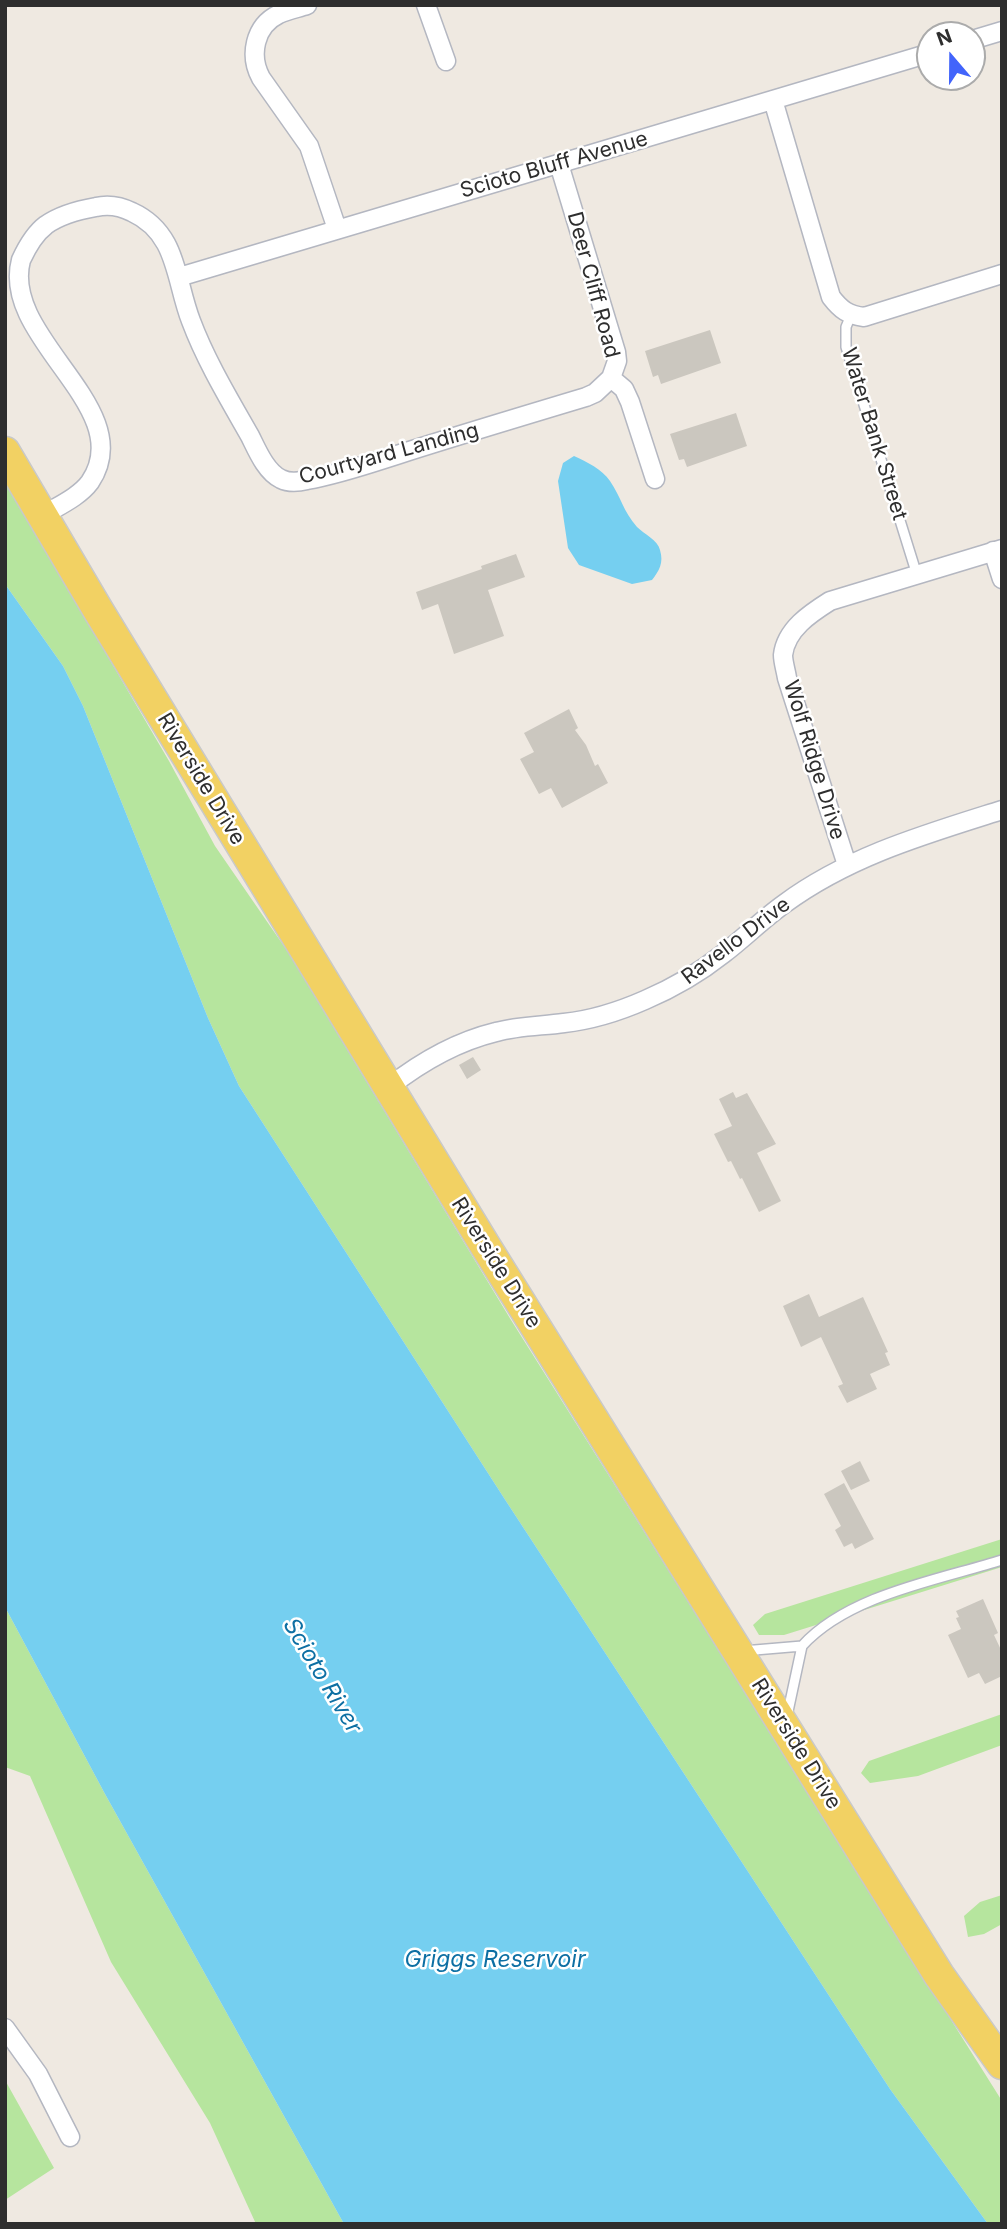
<!DOCTYPE html>
<style>
body{margin:0}
#map{position:relative;width:1007px;height:2229px;overflow:hidden;background:#efe9e1;font-family:Inter,sans-serif}
canvas{display:block}
.frame{position:absolute;inset:0;border:7px solid #2e2e2e;pointer-events:none}
.north{position:absolute;left:916px;top:21px;width:70px;height:70px;box-sizing:border-box;background:#fff;border:2px solid #ababab;border-radius:50%;rotate:340deg;font-size:19px;font-weight:700;line-height:28px;text-align:center;color:#2e2e2e}
.north::after{content:'';display:block;margin:auto;width:24px;height:32px;background:#4264fb;clip-path:polygon(50% 0,100% 100%,50% 72%,0 100%)}
</style>
<div id="map">
<canvas width="1007" height="2229"></canvas>
<div class="frame"></div>
<div class="north">N</div>
</div>
<script>
const ctx = document.querySelector('canvas').getContext('2d');
ctx.lineJoin = 'round';
function fillPath(path, color) { ctx.fillStyle = color; ctx.fill(path, 'evenodd'); }
function trace(path, color, width, dash) { ctx.strokeStyle = color; ctx.lineWidth = width; ctx.lineCap = dash ? 'butt' : 'round'; ctx.setLineDash(dash || []); ctx.stroke(path); }
function label(font, color, halo, rows, align = 'center') {
  ctx.font = font + ' Inter,sans-serif'; ctx.lineWidth = 5; ctx.setLineDash([]); ctx.textBaseline = 'middle'; ctx.strokeStyle = halo; ctx.fillStyle = color; for (const [text, x, y, turn = 0] of rows) {
    ctx.save(); ctx.translate(x, y); ctx.rotate((+turn || 0) * Math.PI / 180); ctx.textAlign = isNaN(turn) ? turn : align; if (halo) ctx.strokeText(text, 0, 0); ctx.fillText(text, 0, 0); ctx.restore();
  }
}
fillPath(new Path2D(`
 M5 481 169 761 215 846 288 952 511 1320 1002 2101V2224H988L890 2089 504 1498 239 1086 208 1018 83 706 63 666 5 584Z
 M1002 1539V1567L784 1635H759L753 1625 765 1614Z
 M5 1607 105 1794 344 2224H256L210 2123 111 1962 30 1776 5 1767Z
 M1002 1714V1745L918 1776 870 1783 861 1773 869 1761Z
 M1002 1895V1924L984 1934 968 1937 964 1916 980 1902Z
 M5 2080 54 2168 5 2200Z`), '#b6e59e');
fillPath(new Path2D(`
 M574 456C587 462 602 469 610 481 621 497 623 511 637 527 644 534 658 540 660 550 664 563 659 571 652 580L632 584 579 565 568 548 558 481 563 463Z
 M5 584 63 666 83 706 208 1018 239 1086 504 1498 890 2089 988 2224H344L105 1794 5 1607Z`), '#75cff0');
fillPath(new Path2D(`
 M710 330 721 363 661 384 658 375 653 377 645 351Z
 M736 413 747 446 687 467 684 459 679 460 670 434Z
 M516 554 525 577 488 590 504 636 454 654 438 604 422 610 416 592 482 569 481 566Z
 M569 709 578 728 575 730 586 745 595 766 598 764 608 783 562 808 551 788 539 794 520 759 534 752 524 733Z
 M473 1057 481 1070 467 1079 459 1065Z
 M733 1092 736 1098 747 1093 776 1144 757 1153 781 1201 759 1212 742 1178 740 1179 731 1161 728 1162 714 1134 732 1126 719 1099Z
 M809 1294 819 1317 863 1297 888 1352 885 1353 890 1365 870 1374 877 1389 847 1403 838 1386 843 1384 821 1337 801 1347 783 1306Z
 M860 1461 870 1481 851 1490 841 1471Z
 M844 1483 874 1539 855 1549 852 1543 844 1547 835 1530 841 1526 824 1494Z
 M983 1599 998 1633 994 1635 1002 1652V1676L985 1684 979 1673 968 1678 948 1635 961 1629 956 1618 959 1617 956 1611Z`), '#cbc7bf');
const lane = new Path2D(`
 M851 315 846 327V347L917 575
 M802 1646C848 1595 938 1580 1002 1560
 M743 1651 802 1646 787 1716`);
const street = new Path2D(`
 M307 5C298 8 288 10 279 14 254 26 249 56 261 78L309 146 337 229
 M426 5 446 61
 M972 40 1002 31
 M773 100 831 297C841 310 848 315 864 317L1002 274
 M559 164 616 352 617 361 611 378 624 389 630 402 655 479
 M179 277 930 53
 M42 516C58 506 79 497 90 482 140 408 0 339 21 260 27 247 34 234 46 225 60 215 79 210 96 207 109 204 120 206 132 212 178 233 175 280 191 321 206 361 229 399 250 436 257 450 266 472 281 479 289 483 299 482 307 480 341 474 374 462 406 452 466 433 526 415 586 397L595 393 611 378
 M993 551 1002 579
 M847 865 787 678C786 671 783 662 783 655 786 629 811 613 830 601L1002 549
 M389 1087C421 1062 455 1042 496 1032 518 1026 542 1026 564 1023 592 1020 620 1011 645 1000 673 988 699 973 723 954 744 938 763 919 784 904 849 856 926 834 1002 810
 M5 2028 38 2074 70 2137`);
const primary = new Path2D(`
 M5 452 98 610 486 1247 939 1975 1002 2064`);
trace(lane, '#b4b7c1', 12);
trace(street, '#b4b7c1', 21);
trace(primary, '#c9c9c9', 33);
trace(lane, '#fff', 9);
trace(street, '#fff', 18);
trace(primary, '#f2d163', 30);
label('21px', '#2e2e2e', '#fff', [
 ["Scioto Bluff Avenue",554,165,-16],
 ["Deer Cliff Road",593,285,75],
 ["Water Bank Street",874,434,73],
 ["Courtyard Landing",389,454,-15],
 ["Wolf Ridge Drive",814,760,73],
 ["Riverside Drive",201,779,59],
 ["Ravello Drive",736,941,-37],
 ["Riverside Drive",496,1263,58],
 ["Riverside Drive",796,1744,58]
]);
label('italic 23px', '#0d6fa3', '#fff', [
 ["Scioto River",322,1676,59],
 ["Griggs Reservoir",495,1960]
]);
</script>
